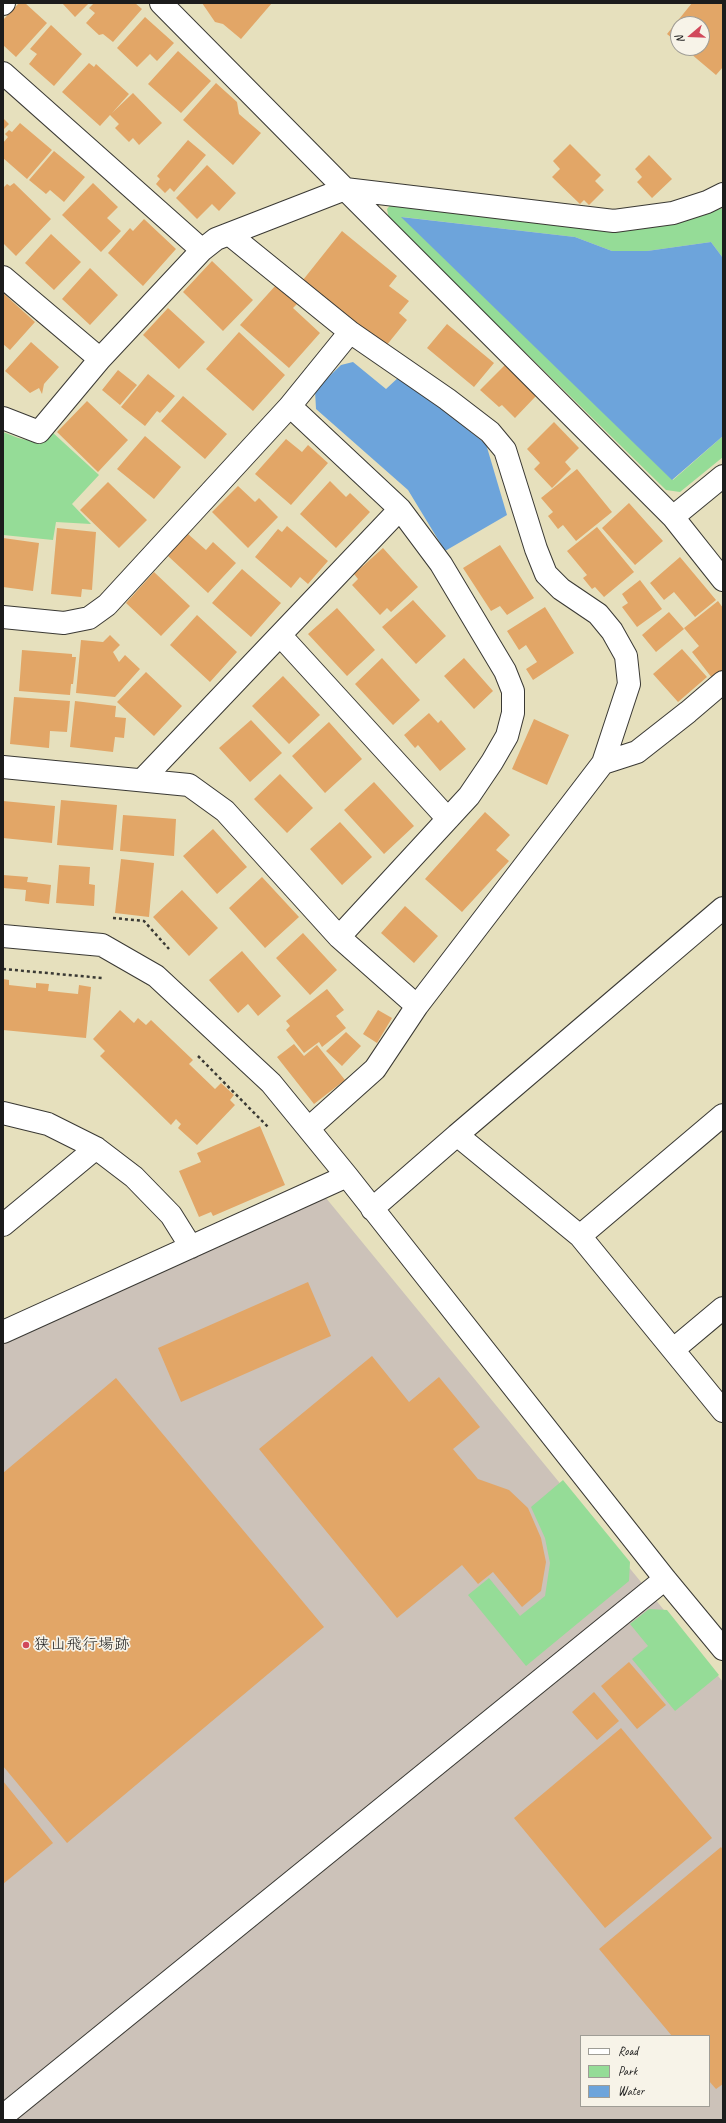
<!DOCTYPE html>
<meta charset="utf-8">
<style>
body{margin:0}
#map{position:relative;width:726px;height:2123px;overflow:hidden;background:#e6e0bd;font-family:Caveat,sans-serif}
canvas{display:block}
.frame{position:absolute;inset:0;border:4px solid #1c1c1c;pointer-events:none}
.legend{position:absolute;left:580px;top:2035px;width:130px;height:72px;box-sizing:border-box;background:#f7f3e8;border:1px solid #9f9d96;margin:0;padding:5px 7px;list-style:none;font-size:12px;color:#1c1c1c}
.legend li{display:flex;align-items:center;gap:8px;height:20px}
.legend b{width:20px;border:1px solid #9f9d96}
.north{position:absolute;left:670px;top:16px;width:40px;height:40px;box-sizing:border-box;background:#f7f3e8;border:1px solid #9f9d96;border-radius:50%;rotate:251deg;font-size:11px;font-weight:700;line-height:16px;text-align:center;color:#1c1c1c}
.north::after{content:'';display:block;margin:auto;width:14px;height:18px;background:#d1495b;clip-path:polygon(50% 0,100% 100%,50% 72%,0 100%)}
</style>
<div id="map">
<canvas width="726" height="2123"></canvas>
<div class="frame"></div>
<ul class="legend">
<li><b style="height:5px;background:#fff"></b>Road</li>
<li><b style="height:11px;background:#95dc97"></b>Park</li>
<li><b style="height:11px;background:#6da4db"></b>Water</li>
</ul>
<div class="north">N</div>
</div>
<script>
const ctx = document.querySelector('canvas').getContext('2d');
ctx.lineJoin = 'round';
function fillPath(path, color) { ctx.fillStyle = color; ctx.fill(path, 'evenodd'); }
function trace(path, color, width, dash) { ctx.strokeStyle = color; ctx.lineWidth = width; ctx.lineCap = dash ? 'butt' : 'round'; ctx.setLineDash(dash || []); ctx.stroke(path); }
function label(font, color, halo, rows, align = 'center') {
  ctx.font = font + ' Caveat,"Klee One",sans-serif'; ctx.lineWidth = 3.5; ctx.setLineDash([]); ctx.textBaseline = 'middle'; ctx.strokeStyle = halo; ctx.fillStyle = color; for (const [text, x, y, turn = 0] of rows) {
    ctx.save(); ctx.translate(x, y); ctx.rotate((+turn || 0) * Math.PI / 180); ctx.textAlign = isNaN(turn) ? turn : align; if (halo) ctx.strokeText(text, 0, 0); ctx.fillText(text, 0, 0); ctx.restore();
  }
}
fillPath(new Path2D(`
 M326 1198 723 1682V2120H3V1344ZM581 2036H709V2106H581Z`), '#ccc2b9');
fillPath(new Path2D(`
 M392 203 683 221 723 208V258L711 242 647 251H612L575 237 402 217 673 480 723 436V457L680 492 666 490 389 219 387 209Z
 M51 431 99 475 72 504 91 524 56 522 53 540 3 535V432C22 439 34 447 51 431Z
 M563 1480 630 1562 629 1581 526 1666 468 1595 489 1578 520 1616 545 1596 550 1563 545 1538 531 1507Z
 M649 1609 667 1610 719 1675 675 1711 632 1659 648 1646 630 1624Z`), '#95dc97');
fillPath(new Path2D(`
 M401 217 575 237 612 251H647L711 242 723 258V436L672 480Z
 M353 362 386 389 400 376 486 444 507 515 445 551 408 490 316 409 315 390 341 365Z`), '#6da4db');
fillPath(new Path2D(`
 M19 3H25L47 23 16 57 3 45V20Z
 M62 3H89L75 17Z
 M94 3H135L142 9 113 42 103 34 99 35 86 23 95 13 89 8Z
 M202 3H272L241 39 223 24 215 22Z
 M692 3H723V67L716 75 684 48H702V24H678V43L667 34Z
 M145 17 174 43 157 61 150 54 137 67 117 48Z
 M51 25 82 54 54 86 29 64 37 54 30 49Z
 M178 51 211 81 181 113 148 84Z
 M89 63 94 67 96 64 129 94 112 113 133 93 162 123 139 145 133 138 129 142 115 128 119 124 110 115 100 126 62 92Z
 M216 83 237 102 239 114 261 133 233 165 183 120Z
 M3 118 9 124 3 130Z
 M20 123 52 150 27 179 3 158V143L8 137 5 134 9 130 12 132Z
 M188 140 206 155 174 192 170 188 165 193 156 184 160 179 157 176Z
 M570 144 601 175 595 181 604 190 589 205 584 200 580 204 552 177 560 169 553 161Z
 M54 151 85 177 64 202 50 190 46 194 29 180Z
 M649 155 672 179 652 198 637 182 642 177 635 169Z
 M207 165 236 193 219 211 212 204 197 219 176 198Z
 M14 183 51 219 16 256 3 243V188L7 184 10 186Z
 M93 183 118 207 107 218 121 231 101 252 62 215Z
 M144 219 176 249 143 286 108 253 130 228 133 231Z
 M342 231 397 276 389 286 409 301 399 313 407 320 386 346 303 280Z
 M51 234 81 262 54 290 25 263Z
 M212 261 253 300 223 331 183 292Z
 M90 268 118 295 90 325 62 299Z
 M276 285 297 304 293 308 320 333 289 368 240 325Z
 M3 293 35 322 10 350 3 344Z
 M168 308 205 342 179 369 143 335Z
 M447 324 494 363 474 387 427 348Z
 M239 332 285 375 253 411 206 369Z
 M31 342 59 367 44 384 42 394 39 388 30 393 5 371Z
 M505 365 536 396 515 418 502 405 499 407 480 390Z
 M118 370 137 385 120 405 102 390Z
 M148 374 175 396 160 413 157 411 145 426 121 407Z
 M183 396 227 434 205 459 161 421Z
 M87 401 128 440 98 472 57 432Z
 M554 422 579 448 565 462 571 469 552 488 534 469 540 463 527 449Z
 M145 436 181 467 154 499 117 469Z
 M286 439 302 452 308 445 328 463 291 505 255 474Z
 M577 469 612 512 576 541 563 525 558 529 548 516 553 512 541 498Z
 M330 481 346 497 350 493 370 512 336 548 300 514Z
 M108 482 147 520 119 548 80 510Z
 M238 486 255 502 259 498 278 517 248 548 212 512Z
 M629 503 663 541 635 565 602 528Z
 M287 526 328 561 308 584 300 577 291 588 255 557 278 529 282 532Z
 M597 527 634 572 604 597 595 587 592 589 583 578 587 575 567 551Z
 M57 528 96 532 92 590 82 589 81 597 51 594Z
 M188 534 206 550 213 542 236 563 208 593 168 556Z
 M3 538 39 543 33 591 3 587Z
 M500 545 534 598 507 615 500 606 491 611 463 568Z
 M383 548 418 587 391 612 387 608 380 615 352 585 358 579 354 574Z
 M680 557 716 600 695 617 674 592 664 600 650 583Z
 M242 569 281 603 251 637 212 603Z
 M154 572 190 606 161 636 126 603Z
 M640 580 662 609 637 627 622 607 628 603 622 594Z
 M413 600 446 636 416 664 382 627Z
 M718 601 723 608V670L712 678 692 652 699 646 684 628Z
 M545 607 574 653 533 680 526 669 537 662 526 645 519 650 507 631Z
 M337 608 375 650 347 676 308 634Z
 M669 612 684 629 656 652 642 635Z
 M197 615 237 652 210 682 170 645Z
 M110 635 120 645 113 652 119 662 125 655 140 669 115 697 76 693 81 640 103 642Z
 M682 649 707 677 678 702 653 674Z
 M22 650 72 654V657H76L73 684H71L70 695 19 691Z
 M382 658 420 700 393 725 355 684Z
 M464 658 493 691 474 709 444 676Z
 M146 672 182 706 154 736 117 702Z
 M283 676 320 715 289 744 252 706Z
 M14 697 70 701 67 732 50 731 49 748 10 744Z
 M75 701 116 706 115 717 126 718 124 738 115 737 113 752 70 747Z
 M429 713 438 723 441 720 466 749 440 771 418 745 415 748 404 735Z
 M534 719 569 735 547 785 512 769Z
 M251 720 282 753 250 782 219 748Z
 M329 722 362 759 325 793 292 756Z
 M280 774 313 808 287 833 254 799Z
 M374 782 414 826 384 854 344 810Z
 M61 800 117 805 113 850 57 845Z
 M3 801 55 806 52 843 3 838Z
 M485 812 510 835 496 850 509 861 462 912 425 879Z
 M123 815 176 819 174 856 120 851Z
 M340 822 372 857 342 885 310 849Z
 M213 829 247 867 217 894 183 856Z
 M121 859 154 863 149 917 115 913Z
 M59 865 90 867 89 884 95 885 94 906 56 903Z
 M3 875 28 877 27 882 51 885 49 904 25 901 26 890 3 888Z
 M262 877 299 917 265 948 229 908Z
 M182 890 218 928 189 956 153 917Z
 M405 906 438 936 414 963 381 933Z
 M303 933 337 970 310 995 276 958Z
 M242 951 281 996 258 1016 248 1004 238 1013 209 980Z
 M3 979 9 980V985L36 988V983L49 984 48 991 78 994 79 985 91 987 86 1038 3 1030Z
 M327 989 344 1010 336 1016 346 1028 322 1047 319 1042 304 1053 286 1030 290 1026 286 1021Z
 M120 1010 134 1023 138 1018 146 1025 151 1020 193 1060 189 1064 215 1089 221 1083 234 1095 230 1100 235 1105 197 1145 178 1128 181 1124 176 1119 171 1125 100 1056 105 1051 93 1039Z
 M378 1010 392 1018 377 1043 363 1034Z
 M346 1032 361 1046 342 1066 326 1051Z
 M294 1044 304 1056 317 1045 345 1080 314 1104 277 1057Z
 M260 1126 285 1185 213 1216 211 1212 199 1217 179 1171 201 1162 197 1153Z
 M308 1282 331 1336 181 1402 158 1348Z
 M372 1356 409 1402 439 1377 480 1427 453 1449 478 1479 509 1490 528 1508 541 1538 546 1562 541 1591 522 1607 493 1572 478 1584 462 1565 397 1618 259 1449Z
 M116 1378 324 1627 67 1843 3 1766V1473Z
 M629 1662 666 1705 637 1729 601 1686Z
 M594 1692 619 1721 597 1740 572 1712Z
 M621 1728 712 1838 605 1928 514 1818Z
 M3 1781 53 1843 3 1884Z
 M721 1847 723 1850V2084L716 2089 709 2081V2036H672L599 1949Z`), '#e2a667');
const minor = new Path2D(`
 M161 3 345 189 673 517 723 580
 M3 4 4 3
 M3 73 202 250
 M3 277 100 359
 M350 332 447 399 490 432 505 450 536 549 546 574 561 589 598 614 612 631 626 656 629 684 603 763
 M290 406 400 509 441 564 505 671 513 691V713L507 736 492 762 469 796 339 937
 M3 418 39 432 100 359 202 250 216 239 345 189 614 221 673 213 707 202 723 194
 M673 517 723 476
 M3 617 64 623 89 618 107 605 290 406 350 332 229 234
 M280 635 448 819
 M3 767 189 785 225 811 339 937 417 1006
 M143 779 400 509
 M3 936 102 945 156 976 271 1083 347 1176 665 1579 723 1649
 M3 1113 48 1124 96 1148 134 1177 171 1215 191 1247
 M309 1128 375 1069 417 1006 603 763 637 752 688 712 723 682
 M457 1135 723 908
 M372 1209 457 1135 580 1236 723 1411
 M3 1225 96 1148
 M580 1236 723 1115
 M3 1332 347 1176
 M674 1349 723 1308
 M3 2116 665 1579`);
trace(minor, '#3a3934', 24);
trace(new Path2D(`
 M113 918 144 921 169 949
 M3 969 102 978
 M198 1056 269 1128`), '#3a3934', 2.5, [3, 3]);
trace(minor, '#fff', 22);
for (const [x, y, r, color] of [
 [26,1645,4,"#d1495b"]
]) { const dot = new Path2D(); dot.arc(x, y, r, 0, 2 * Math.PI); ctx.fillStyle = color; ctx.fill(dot); trace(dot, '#f7f3e8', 1.5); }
label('16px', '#1c1c1c', '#f7f3e8', [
 ["狭山飛行場跡",34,1645]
], 'left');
</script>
